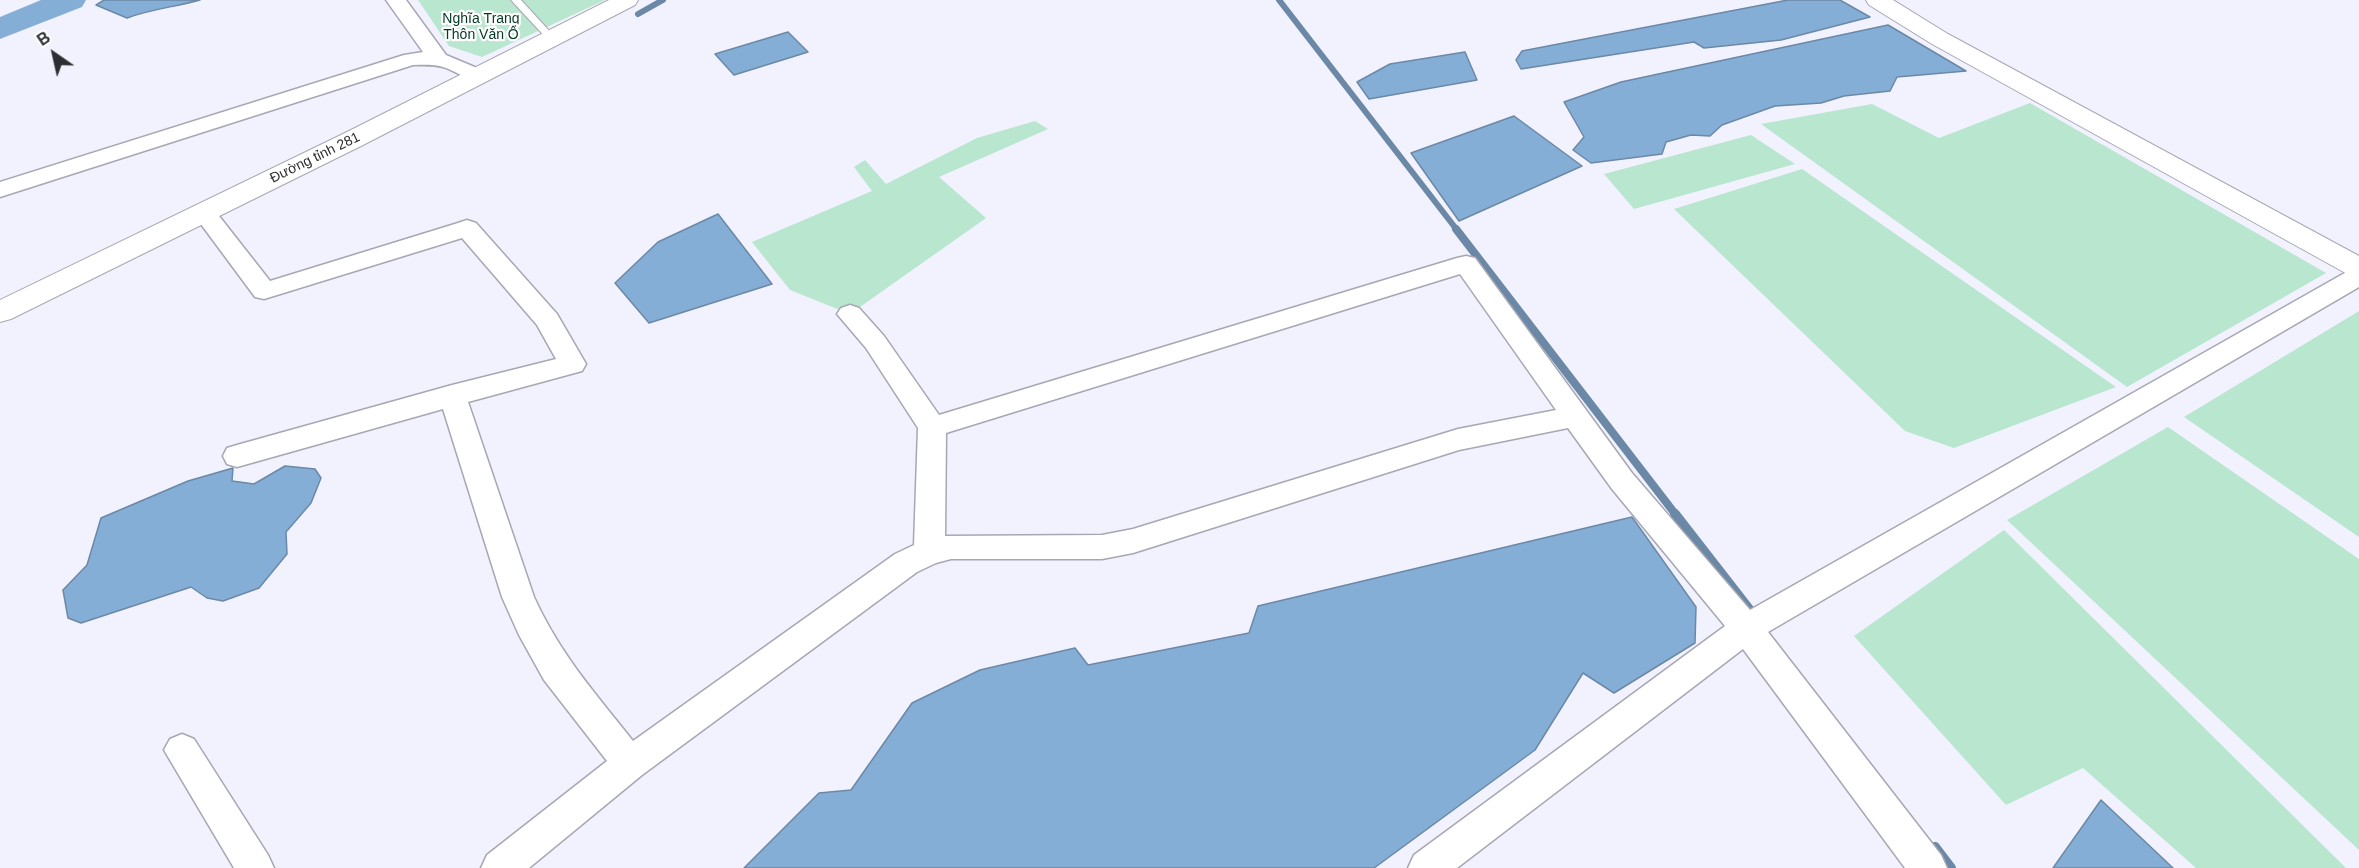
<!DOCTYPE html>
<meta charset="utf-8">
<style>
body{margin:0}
#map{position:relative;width:2359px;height:868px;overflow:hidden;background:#f1f2fe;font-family:Helvetica,sans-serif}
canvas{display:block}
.north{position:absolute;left:24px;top:24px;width:60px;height:60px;-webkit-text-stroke:4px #fff;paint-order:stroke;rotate:326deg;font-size:16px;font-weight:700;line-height:24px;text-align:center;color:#2d2e32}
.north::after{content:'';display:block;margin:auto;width:21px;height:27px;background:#2d2e32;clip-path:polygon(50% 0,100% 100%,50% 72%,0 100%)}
</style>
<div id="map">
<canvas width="2359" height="868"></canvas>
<div class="north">B</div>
</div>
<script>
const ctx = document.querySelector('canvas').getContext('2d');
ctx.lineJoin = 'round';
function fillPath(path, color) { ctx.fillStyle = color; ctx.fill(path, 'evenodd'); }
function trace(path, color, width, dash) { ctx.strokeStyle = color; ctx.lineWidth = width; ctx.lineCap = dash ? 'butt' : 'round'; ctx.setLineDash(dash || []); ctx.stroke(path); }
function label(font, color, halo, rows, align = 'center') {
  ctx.font = font + ' Helvetica,sans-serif'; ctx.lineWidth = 4.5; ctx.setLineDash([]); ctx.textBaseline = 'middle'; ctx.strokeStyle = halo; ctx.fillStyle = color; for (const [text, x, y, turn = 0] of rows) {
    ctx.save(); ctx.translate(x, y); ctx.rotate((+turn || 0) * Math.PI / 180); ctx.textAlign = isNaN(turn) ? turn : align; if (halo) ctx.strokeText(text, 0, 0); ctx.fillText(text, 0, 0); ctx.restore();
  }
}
fillPath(new Path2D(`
 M418 0H605L482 57 449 46Z
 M2030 103 2326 273 2127 387 1761 124 1872 104 1939 138Z
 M1035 121 1048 129 939 177 986 218 850 314 790 290 752 242 872 191 854 167 865 160 886 184 977 138Z
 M1751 135 1795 164 1634 209 1604 174Z
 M1802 169 2116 387 1954 448 1905 431 1674 209Z
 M2359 311V537L2184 417Z
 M2168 427 2359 559V850L2007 520Z
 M2004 530 2346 868H2196L2083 768 2006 805 1854 636Z`), '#b9e6ce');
const water = new Path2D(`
 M104 0H200C175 7 151 9 127 18L96 5Z
 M1788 0H1840L1870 17 1781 40 1704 48 1694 42 1521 69 1516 60 1522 51Z
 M1888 25 1966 71 1897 77 1890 91 1844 96 1821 103 1775 106 1722 125 1710 136 1691 135 1666 142 1662 154 1591 163 1573 150 1584 137 1564 102 1621 82Z
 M788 32 808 52 734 75 715 54Z
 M1465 52 1477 80 1369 99 1357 82 1390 64Z
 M1514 116 1582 166 1459 221 1411 153Z
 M718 214 772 284 649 323 615 283 658 242Z
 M285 466 315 469 321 478 311 503 286 532 287 554 259 588 223 601 207 598 191 587 81 623 68 618 63 590 87 565 101 518 188 481 233 468 232 481 254 484Z
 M1632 517 1696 607 1695 643 1614 693 1583 673 1535 750 1374 868H744L819 793 851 790 912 703 980 670 1075 648 1088 665 1249 633 1258 606Z
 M2101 800 2173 868H2053Z`);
fillPath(water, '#85aed7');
trace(water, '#6b88a6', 1.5);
trace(new Path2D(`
 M1279 0 1457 230
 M638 14 663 0`), '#6b88a6', 6);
trace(new Path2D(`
 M1456 229 1676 515`), '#6b88a6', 8);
trace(new Path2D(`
 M1675 514 1752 613
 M1935 847 1951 868`), '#6b88a6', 10);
fillPath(new Path2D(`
 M41 0H86L82 7 0 39V17Z`), '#85aed7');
const lane = new Path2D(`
 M511 0H521L554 36V40H548Z`);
const street = new Path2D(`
 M386 0H406L446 55 484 71 488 75 484 79C469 83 457 71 443 67 433 64 423 65 413 65L0 197V182L404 55 423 52Z
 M204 205 212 207 270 281 458 223 467 220 476 223 557 314 586 364 582 371 468 402 534 597C560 654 595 693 633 741L895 554 914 545 918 428 866 348 837 314 841 308 850 305 859 308 884 336 939 415 1457 258 1466 256 1475 258 1632 473 1750 610 2350 270 2359 268V287L1768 632 1941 855 1947 868H1905L1743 649 1457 868H1408L1414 855 1725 626 1612 489 1568 428 1459 450 1133 553 1102 559H951L936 563 917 572 642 775 529 868H481L487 855 607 761 544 680 519 635 502 597 443 409 237 467 227 464 223 456 227 448 237 445 452 385 556 359 537 325 462 238 264 299 255 297 192 212 196 207ZM1460 274 1556 410 1458 429 1133 529 1102 535 945 536 946 433Z
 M182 734 194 739 268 855 274 868H234L164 750 170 739Z`);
const secondary = new Path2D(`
 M1866 0H1893L1948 34 2359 256V277L2349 275 1932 44 1869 5Z`);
const primary = new Path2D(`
 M609 0H638L635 5 363 145 11 319 0 322V300L345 133Z`);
trace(lane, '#a6a7b2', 2);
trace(street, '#a6a7b2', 3);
trace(secondary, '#a6a7b2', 2);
trace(primary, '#a6a7b2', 2);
fillPath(lane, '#fff');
fillPath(street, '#fff');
fillPath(secondary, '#fff');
fillPath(primary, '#fff');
label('14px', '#053824', '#fff', [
 ["Nghĩa Trang",481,19],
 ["Thôn Văn Ổ",481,35]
]);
label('14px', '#2d2e32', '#fff', [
 ["Đường tỉnh 281",315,158,-26]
]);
</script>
